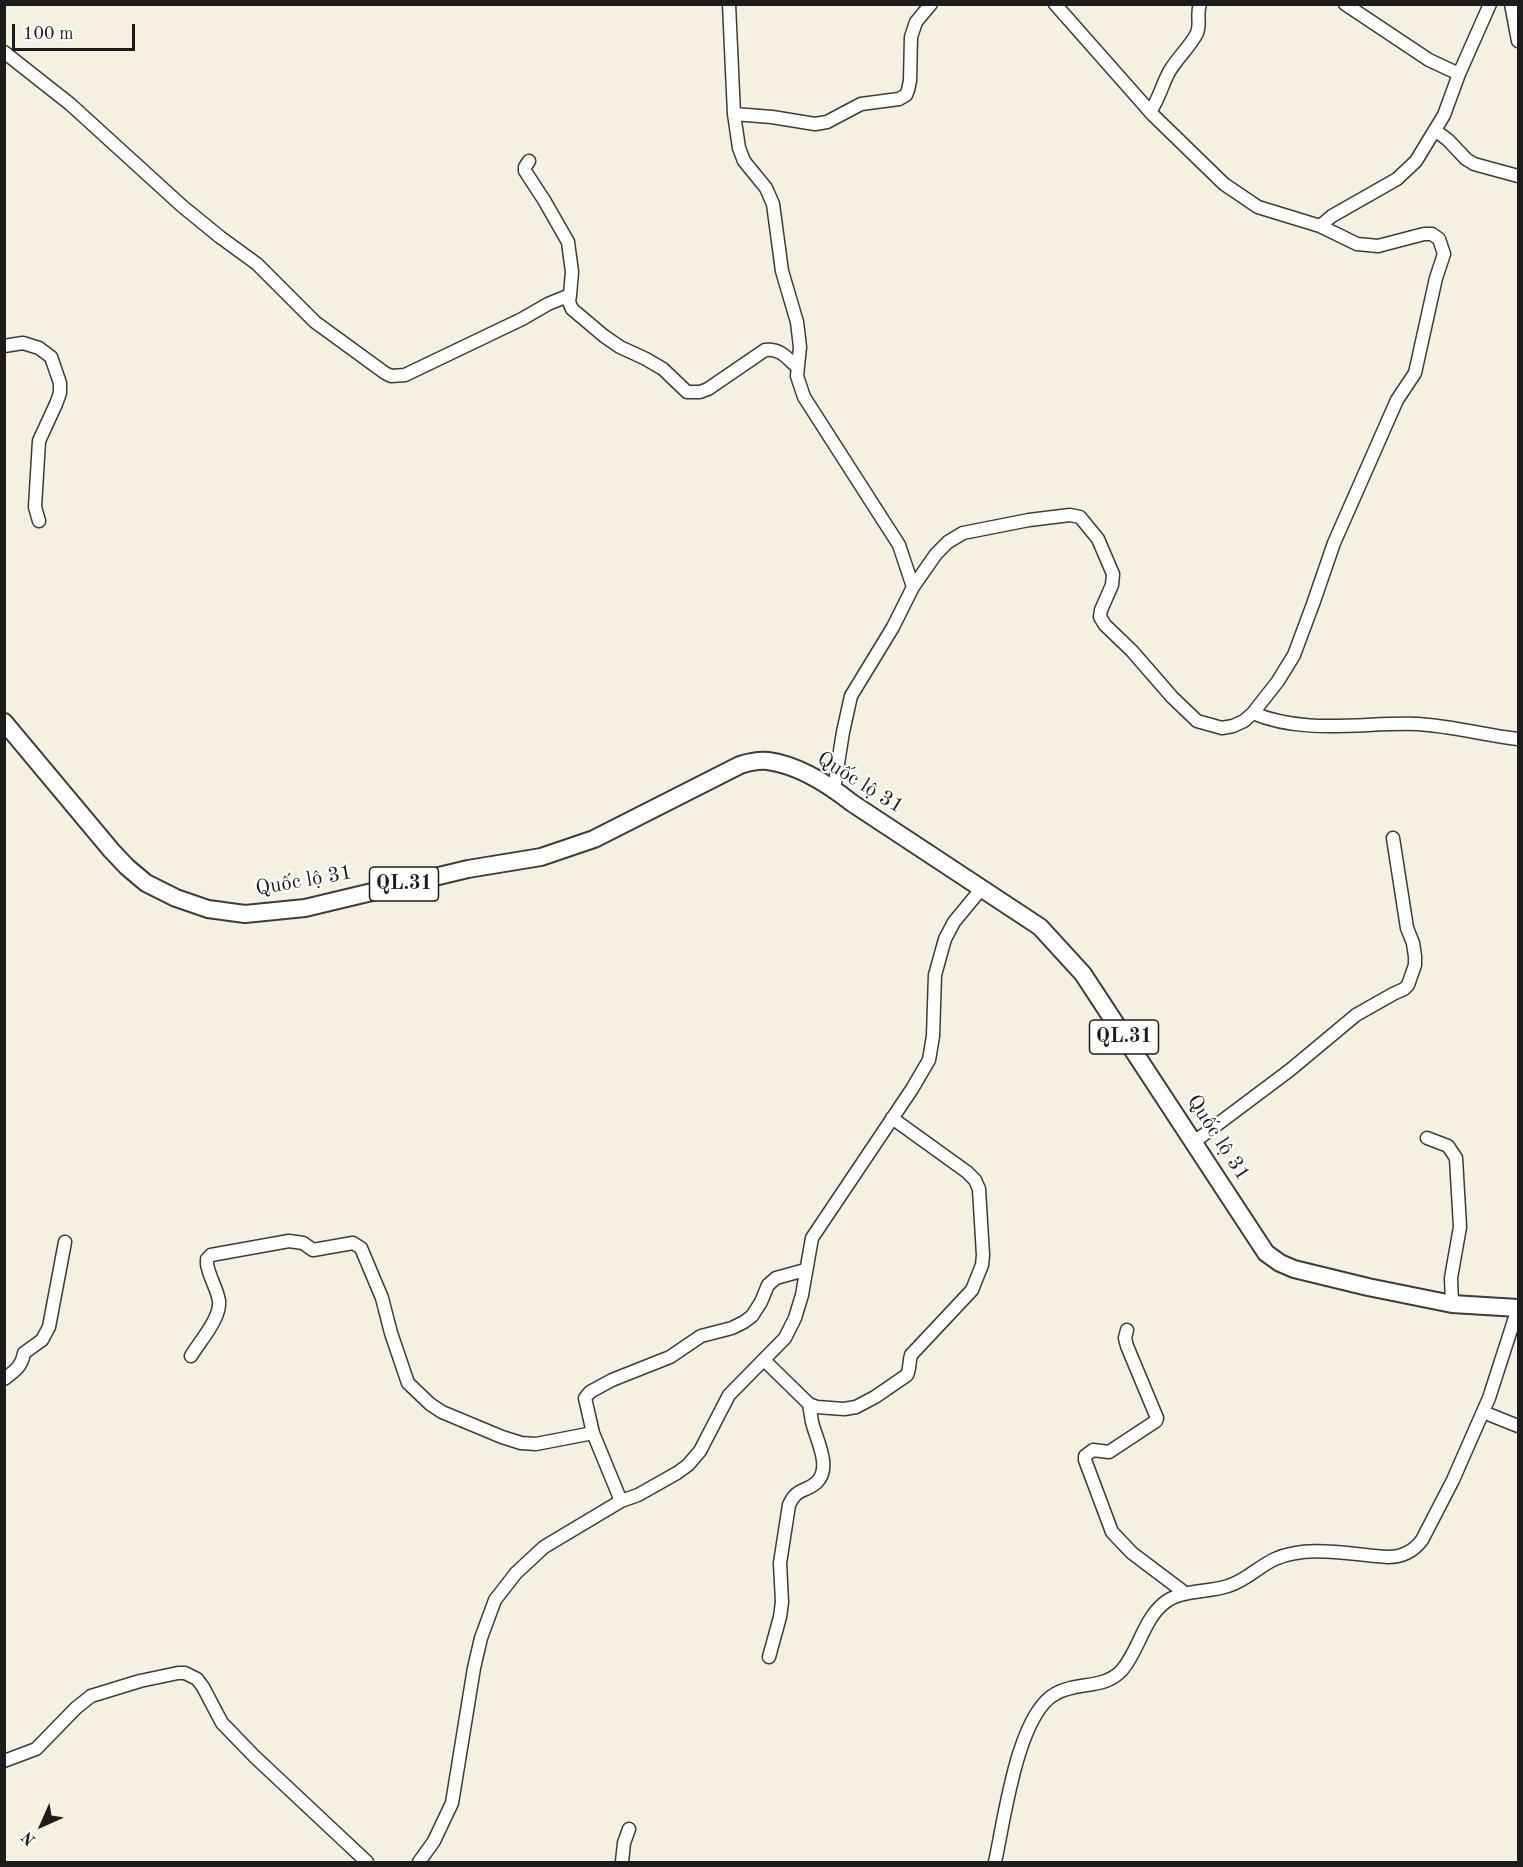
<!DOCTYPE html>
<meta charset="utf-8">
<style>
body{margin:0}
#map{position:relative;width:1523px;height:1867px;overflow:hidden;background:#f5f0e0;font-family:"Old Standard TT",serif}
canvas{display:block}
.frame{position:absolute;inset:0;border:6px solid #1c1c1c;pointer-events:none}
.north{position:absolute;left:12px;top:1795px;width:60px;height:60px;-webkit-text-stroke:4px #fff;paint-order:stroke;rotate:225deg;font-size:16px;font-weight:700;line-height:24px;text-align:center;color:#1c1c1c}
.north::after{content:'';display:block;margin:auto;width:21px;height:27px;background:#1c1c1c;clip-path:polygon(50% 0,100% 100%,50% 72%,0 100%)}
.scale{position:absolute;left:12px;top:24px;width:123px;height:27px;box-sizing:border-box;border:3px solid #1c1c1c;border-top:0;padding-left:8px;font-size:18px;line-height:21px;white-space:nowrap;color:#1c1c1c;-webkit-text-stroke:4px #fff;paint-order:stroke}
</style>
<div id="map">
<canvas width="1523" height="1867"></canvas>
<div class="frame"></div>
<div class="north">N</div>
<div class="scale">100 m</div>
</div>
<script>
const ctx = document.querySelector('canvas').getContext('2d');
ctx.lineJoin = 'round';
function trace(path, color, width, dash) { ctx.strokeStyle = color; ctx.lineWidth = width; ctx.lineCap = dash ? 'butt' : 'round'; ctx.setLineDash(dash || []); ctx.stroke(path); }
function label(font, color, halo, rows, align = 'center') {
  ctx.font = font + ' "Old Standard TT",serif'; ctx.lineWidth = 4.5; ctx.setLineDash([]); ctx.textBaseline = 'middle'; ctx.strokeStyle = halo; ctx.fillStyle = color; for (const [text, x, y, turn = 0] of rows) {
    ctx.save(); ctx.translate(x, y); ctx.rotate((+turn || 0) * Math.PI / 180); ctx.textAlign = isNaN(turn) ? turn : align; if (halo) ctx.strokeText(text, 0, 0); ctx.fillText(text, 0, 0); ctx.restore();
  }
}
const minor = new Path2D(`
 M729 4 734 114 739 148 744 161 766 188 773 204 782 271 797 322 800 347 797 376 804 397 899 545 913 587 893 627 851 696 843 732 834 789
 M1345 4 1429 60 1459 74
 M1511 4 1518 41
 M4 52 70 104 182 206 220 237 257 264 315 322 385 373 391 376 405 375 522 319 548 304 570 295 569 302 572 309 604 336 620 347 646 359 663 369 687 392H700L708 389 765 350C780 348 787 358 797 367
 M1150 112C1159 99 1162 85 1169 72 1177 58 1190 47 1197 33 1201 23 1196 15 1200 4
 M734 114 772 117 815 124 827 122 861 104 899 99 906 95 908 90 910 81 911 37 916 22 931 4
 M1436 131 1448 140 1466 159 1474 164 1518 176
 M529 161 525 167V171L544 200 568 242 572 272 570 295
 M1320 226 1332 216 1397 179 1416 161 1444 115 1459 74 1490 4
 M4 346 23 343 39 348 51 357 60 383V393L56 404 39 441 35 507 39 521
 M913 587 936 554 948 542 963 533 1029 520 1070 515 1080 517 1098 539 1113 574 1112 585 1101 610 1100 617 1105 625 1132 651 1172 697 1197 721 1222 728 1233 726 1244 721 1253 713 1278 681 1294 655 1313 604 1334 543 1397 400 1415 373 1436 278 1444 254 1439 239 1432 234H1424L1378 246 1357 244 1320 226 1258 207 1224 184 1153 115 1055 4
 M1253 713C1304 735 1364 722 1418 724 1451 726 1485 735 1518 739
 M1427 1138 1448 1146 1456 1158 1460 1227 1451 1278 1452 1304
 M1194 1142 1290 1070 1356 1015 1393 994 1404 989 1408 985 1415 965V956L1413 943 1407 928 1393 838
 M1127 1330 1125 1338 1127 1346 1157 1418 1156 1421 1109 1452 1093 1450 1085 1456V1460L1112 1532 1132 1553 1185 1593
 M191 1356C200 1341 221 1318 219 1301 217 1288 209 1277 207 1264V1259L211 1255 289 1241 303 1243 313 1250 353 1243 361 1248 382 1298 391 1333 408 1383 430 1404 442 1412 502 1437 521 1443 536 1444 593 1433 621 1501
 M764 1360 809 1404 817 1407 844 1409 856 1407 875 1397 907 1375C910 1369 909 1361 911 1355L972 1290 982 1265 983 1255 979 1189 975 1180 967 1172 892 1118
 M4 1379C15 1371 22 1366 24 1353L42 1340 49 1327 65 1242
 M1483 1412 1518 1426
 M593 1433 585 1398 590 1392 612 1380 670 1357 701 1336 732 1328 744 1322 752 1316 761 1302 768 1285 776 1278 805 1270
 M769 1657 780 1617 782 1602 780 1563 789 1505C797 1487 805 1493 817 1482 832 1467 816 1439 812 1422 811 1416 810 1410 809 1404
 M4 1761 36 1749 76 1708 91 1696 140 1681 178 1673H185L197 1679 203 1687 222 1723 255 1757 367 1862
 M419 1862 434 1841 452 1803 474 1668 481 1638 495 1600 516 1573 544 1547 621 1501 638 1495 677 1473 688 1465 700 1451 729 1395 785 1338 795 1318 802 1295 812 1238 912 1089 929 1060 933 1036 935 975 945 939 954 922 982 888
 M622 1862 624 1843 629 1829
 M995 1862C1004 1822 1017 1715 1055 1694 1077 1681 1104 1690 1122 1670 1139 1650 1143 1621 1163 1604 1180 1589 1207 1593 1228 1586 1246 1581 1259 1566 1275 1559 1308 1544 1352 1555 1388 1557 1402 1557 1413 1552 1422 1540L1453 1480 1489 1398 1518 1308`);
const highway = new Path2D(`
 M4 722 111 850 127 867 146 883 176 898 208 909 245 914 305 908 468 869 541 857 594 839 740 765C749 762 758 760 768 761 798 765 828 784 852 803L1040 927 1083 974 1266 1253 1280 1263 1294 1269 1368 1287 1452 1304 1518 1308`);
trace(minor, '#3d3c39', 15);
trace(highway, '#3d3c39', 20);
trace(minor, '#fff', 12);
trace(highway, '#fff', 16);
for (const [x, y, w] of [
 [404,884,69],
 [1124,1037,69]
]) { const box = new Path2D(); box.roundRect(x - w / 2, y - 17, w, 34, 4.5); ctx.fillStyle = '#fff'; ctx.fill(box); trace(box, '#1c1c1c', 1.5); }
label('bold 20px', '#1c1c1c', null, [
 ["QL.31",404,884],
 ["QL.31",1124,1037]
]);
label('21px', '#1c1c1c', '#fff', [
 ["Quốc lộ 31",860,783,32],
 ["Quốc lộ 31",304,881,-10],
 ["Quốc lộ 31",1218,1138,57]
]);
</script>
